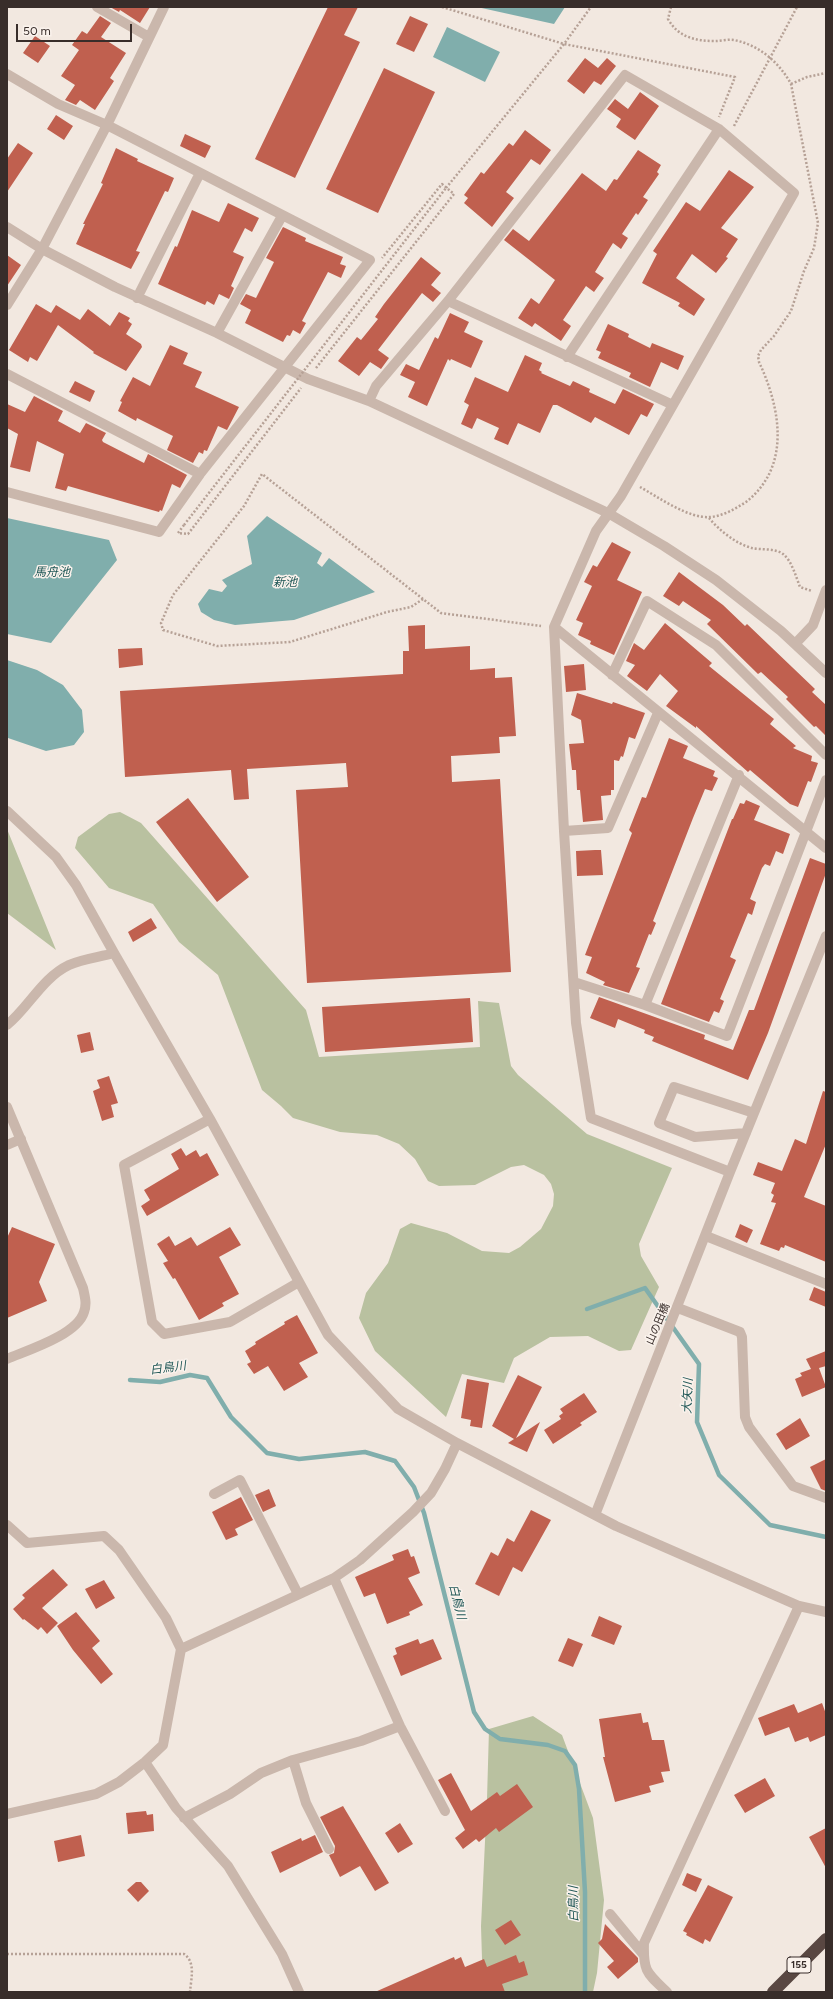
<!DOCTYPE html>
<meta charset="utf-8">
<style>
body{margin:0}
#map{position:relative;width:833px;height:1999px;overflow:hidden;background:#f2e8e0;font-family:Figtree,sans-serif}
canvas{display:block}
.frame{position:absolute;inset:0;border:8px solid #382d2a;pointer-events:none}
.scale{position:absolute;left:16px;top:24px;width:116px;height:18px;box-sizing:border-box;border:2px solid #382d2a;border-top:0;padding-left:5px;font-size:12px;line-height:14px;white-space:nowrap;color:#382d2a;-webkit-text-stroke:3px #faf2ec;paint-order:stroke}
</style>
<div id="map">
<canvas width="833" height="1999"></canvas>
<div class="frame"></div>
<div class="scale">50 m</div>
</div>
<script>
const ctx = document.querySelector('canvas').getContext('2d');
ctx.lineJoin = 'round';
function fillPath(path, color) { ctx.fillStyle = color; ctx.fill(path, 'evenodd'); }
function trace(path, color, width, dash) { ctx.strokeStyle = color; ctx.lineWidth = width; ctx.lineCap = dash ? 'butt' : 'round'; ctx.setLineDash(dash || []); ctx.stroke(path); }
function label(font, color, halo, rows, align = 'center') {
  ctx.font = font + ' Figtree,"Noto Sans JP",sans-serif'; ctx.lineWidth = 3; ctx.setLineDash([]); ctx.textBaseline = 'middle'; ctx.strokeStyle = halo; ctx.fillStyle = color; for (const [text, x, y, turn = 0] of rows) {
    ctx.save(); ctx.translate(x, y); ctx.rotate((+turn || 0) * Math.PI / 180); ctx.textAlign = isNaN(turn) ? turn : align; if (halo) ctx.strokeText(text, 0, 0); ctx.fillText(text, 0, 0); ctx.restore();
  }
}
fillPath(new Path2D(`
 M120 812 141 823 306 1010 319 1057 480 1047 478 1001 499 1003 511 1066 518 1075 587 1134 672 1168 639 1244 641 1256 659 1287 631 1350 619 1351 588 1336 550 1337 514 1358 504 1383 462 1374 446 1417 375 1351 359 1318 366 1293 388 1263 400 1229 411 1223 447 1233 482 1251 509 1253 520 1247 541 1229 553 1206 554 1194 551 1184 544 1175 524 1165 511 1167 475 1185 439 1186 428 1181 415 1159 399 1144 377 1135 340 1132 293 1118 281 1106 262 1090 218 975 179 942 153 904 109 888 75 848 78 837 109 814Z
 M7 829 56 950 7 913Z
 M533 1716 562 1735 593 1818 604 1900 597 1973 593 1992H483L481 1926 487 1799 489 1729Z`), '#b9c1a0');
fillPath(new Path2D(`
 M477 7H565L554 24Z
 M447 27 500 52 485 82 433 57Z
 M267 516 322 553 317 563 322 567 329 558 375 592 294 620 235 625 214 620 201 612 198 604 209 589 222 592 227 586 222 580 252 564 247 536Z
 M7 518 109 540 117 560 51 643 7 634Z
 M7 660 37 670 63 685 82 710 84 732 74 745 46 751 8 738Z`), '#80aeac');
trace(new Path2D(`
 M587 1309 645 1288 699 1364 697 1422 719 1475 770 1525 826 1537
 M130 1380 160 1382 190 1375 207 1378 231 1417 267 1453 299 1459 365 1452 395 1461 414 1487 424 1513 474 1712 485 1729 500 1739 548 1745 565 1751 575 1765 579 1789 585 1892V1992`), '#80aeac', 4.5);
fillPath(new Path2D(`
 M110 7H150L140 23 120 10 119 12Z
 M328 7H358L344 35 360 42 295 178 255 159Z
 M100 16 111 23 101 37 126 53 110 78 114 81 95 110 80 100 76 105 65 100 75 85 61 76 79 50 72 45 82 31 87 34Z
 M410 16 428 24 414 52 396 44Z
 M35 36 50 46 38 63 23 53Z
 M585 58 598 68 607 58 616 66 601 85 594 81 584 94 567 81Z
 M384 68 435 92 378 213 326 189Z
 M640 92 659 106 635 140 616 127 621 119 607 109 615 99 628 109Z
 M56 115 73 126 64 140 47 129Z
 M525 130 551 150 540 165 531 159 506 192 514 198 492 227 464 203 468 198 464 195 481 172 484 174 509 143 513 146Z
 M185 134 211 146 205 158 180 146Z
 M18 143 33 153 7 192V159Z
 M116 148 138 159 137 161 174 178 168 192 165 191 136 251 140 252 131 269 76 244 85 224H83L103 184 101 183Z
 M638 150 661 165 657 172 659 174 643 197 648 200 638 215 636 213 622 234 628 238 621 249 613 243 595 272 604 278 594 292 586 286 563 320 571 326 561 341 535 323 532 327 518 318 531 298 539 304 555 280 504 240 513 229 529 241 582 173 606 191 614 179 617 180Z
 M729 170 754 187 721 228 738 239 726 257 728 258 716 273 692 254 676 278 705 299 694 316 678 306 680 303 642 283 657 254 653 251 686 202 700 211Z
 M228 203 259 218 252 232 245 228 233 252 244 257 231 286 234 288 229 299 219 294 214 305 207 301 205 305 158 284 175 246 177 247 192 210 219 222Z
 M283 227 306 238 305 241 343 257 340 264 346 266 341 278 328 272 302 321 306 323 300 334 293 330 290 336 287 335 283 342 245 323 251 310 240 304 246 294 256 298 274 262 266 258Z
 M7 255 21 265 7 286Z
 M421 257 441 273 431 285 441 293 433 302 422 293 378 350 389 358 381 369 370 362 359 376 338 361 357 337 361 340 378 319 375 317 384 304Z
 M36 304 51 313 56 305 80 320 88 309 110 326 119 312 130 318 128 321 132 324 126 334 141 344 142 347 126 371 93 353 94 352 58 325 37 361 30 357 28 362 9 350Z
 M450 313 469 322 464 332 483 341 471 368 451 359 450 361 448 359 427 406 408 397 415 382 400 375 406 364 419 370 435 337 438 339Z
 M608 324 629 334 628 337 650 348 652 343 684 356 678 370 661 362 650 387 629 377 631 373 598 358 601 352 596 350Z
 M170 345 188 353 183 364 202 372 195 387 239 407 227 430 218 426 207 451 204 450 203 454 199 452 193 463 167 450 173 436 137 418 136 421 118 411 122 402 120 401 133 377 150 386Z
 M525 355 542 363 539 370 542 372 541 373 570 386 573 381 590 389 589 392 615 404 623 389 654 404 647 417 641 414 629 435 595 417 591 423 557 405H553L540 433 518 423 508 445 494 439 499 428 477 418 472 429 461 424 469 405 464 402 475 377 508 392Z
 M75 381 95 391 90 402 69 392Z
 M34 396 63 411 58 421 80 433 86 423 106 433 102 440 103 442 144 463 148 454 187 475 180 488 172 484 162 511 160 510 159 512 68 486 66 491 55 488 64 454 37 441 30 472 10 467 18 434 7 428V404L25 412Z
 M612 542 631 552 617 580 642 592 614 655 590 644 591 641 578 635 583 623 576 620 592 586 584 582 593 565 597 567Z
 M679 572 723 605 745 626 747 624 815 689 812 692 826 705V736L816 726 814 727 786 699 788 697 761 672 758 674 707 624 711 620 683 601 679 606 663 596Z
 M665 623 712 663 709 666 774 719 770 724 796 746 793 748 812 756 811 761 818 763 811 782 808 781 798 807 790 804 750 770 748 772 696 726V728L666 706 678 691 660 674 647 691 627 676 635 665 626 661 634 643 644 650Z
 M425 625V649L470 646V670L495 668V678L512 677 516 736 499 737 500 753 451 756 452 782 500 779 511 972 307 983 296 790 348 787 346 763 247 769 249 799 234 800 231 770 125 777 120 691 403 674V651H409L408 626Z
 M142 648 143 665 119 668 118 649Z
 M584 664 586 690 566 692 564 666Z
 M577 693 612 704 613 702 645 713 635 739 629 737 623 757 621 756 619 761 614 760V790H611V795L601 796 603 820 583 822 580 790H577L576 770H572L569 744 584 743 581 720 571 715Z
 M669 738 688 746 683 758 715 771 713 776 718 778 712 791 705 789 693 818 653 921 656 923 651 935 649 934 636 967 640 968 629 993 603 985 605 982 586 973 592 957 585 955 632 833 629 830 642 797 646 798Z
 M188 798 249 877 217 902 156 822Z
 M746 800 760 806 754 820 790 834 783 854 776 851 770 866 765 864 762 868 750 899 756 902 752 915 748 913 730 957 736 960 720 999 724 1001 719 1013 714 1011 709 1022 661 1004 732 819H733L740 803 744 804Z
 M595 850H601L603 875 577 876 576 851Z
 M810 858 826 864V873L768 1033 748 1080 652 1041 654 1037 644 1033 645 1030 618 1019 615 1028 590 1018 599 997 705 1035 704 1039 733 1050 749 1010H754Z
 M151 918 157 928 133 942 128 932Z
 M470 998 473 1042 325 1052 322 1007Z
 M90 1032 94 1050 81 1053 77 1035Z
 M109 1076 118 1103 111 1105 114 1117 102 1121 93 1091 100 1088 97 1080Z
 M823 1091 826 1092V1144L804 1197 826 1206V1262L785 1245 784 1248 781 1247 779 1251 760 1244 776 1203 771 1202 774 1195 771 1193 775 1183 753 1175 758 1162 782 1171 795 1139 806 1144Z
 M181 1148 186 1156 196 1150 200 1157 207 1153 219 1175 147 1216 141 1206 150 1200 144 1190 179 1169 171 1154Z
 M740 1224 753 1230 747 1243 735 1237Z
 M12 1227 55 1244 39 1282 47 1301 7 1318V1238Z
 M230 1227 241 1245 219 1257 239 1294 222 1303 224 1306 199 1320 175 1278 173 1279 163 1263 168 1261 157 1244 169 1236 175 1246 191 1237 197 1246Z
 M814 1287 826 1292V1307L809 1300Z
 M297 1315 318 1353 299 1363 308 1377 284 1391 268 1366 254 1374 247 1364 251 1362 245 1351 256 1344 255 1342 285 1324 284 1322Z
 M826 1351V1366L819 1368 826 1387 802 1397 795 1379 802 1376 800 1373 811 1369 806 1359Z
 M518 1375 542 1387 516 1438 540 1422 527 1452 508 1443 514 1439 492 1426Z
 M467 1379 489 1383 482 1428 470 1426 471 1420 461 1418Z
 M584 1393 597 1412 580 1423 582 1425 553 1444 544 1430 561 1419 559 1416 563 1413 560 1409Z
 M800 1418 810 1436 786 1450 776 1434Z
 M826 1459V1491L821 1489 810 1467Z
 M269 1489 276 1506 263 1512 255 1495Z
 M241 1497 253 1520 235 1529 238 1535 226 1540 212 1512Z
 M531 1510 551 1520 522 1572 513 1567 499 1596 475 1584 491 1552 498 1556 507 1538 514 1542Z
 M408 1549 411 1557 414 1556 420 1573 408 1578 423 1605 409 1612 410 1615 387 1624 375 1593 364 1597 355 1577 394 1560 392 1555Z
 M53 1569 68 1585 42 1608 58 1623 47 1634 41 1627 38 1630 24 1619 23 1620 13 1609 25 1598 22 1595Z
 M104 1580 115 1598 96 1609 85 1589Z
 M76 1612 100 1641 92 1648 113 1674 101 1684 73 1650 57 1626Z
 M599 1616 622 1626 614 1645 591 1636Z
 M568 1638 583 1644 573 1667 558 1661Z
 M418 1639 420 1644 433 1639 442 1659 401 1676 393 1656 397 1654 395 1648Z
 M822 1703 826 1714V1735L810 1742 808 1737 795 1742 789 1727 765 1736 758 1718 794 1704 798 1713Z
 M641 1713 643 1723 648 1722 652 1740H664L670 1771 661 1772 664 1782 649 1786 651 1792 615 1802 603 1757H605L599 1719Z
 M451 1773 471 1811 497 1792 500 1796 517 1784 533 1807 499 1832 496 1828 479 1842 476 1839 463 1849 455 1838 465 1830 438 1780Z
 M765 1778 775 1796 745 1813 734 1795Z
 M343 1806 389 1883 375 1891 360 1866 340 1877 329 1855 334 1853 335 1846 320 1817Z
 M146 1811 147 1815 153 1814 154 1831 128 1834 126 1813Z
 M400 1823 413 1844 398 1853 385 1833Z
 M826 1828V1868L809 1837Z
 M81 1835 85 1856 58 1862 54 1841Z
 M315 1835 323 1852 280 1873 271 1852 301 1838 302 1841Z
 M687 1873 702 1879 696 1892 682 1885Z
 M136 1882H141L149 1891 138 1902 127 1890Z
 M708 1885 733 1897 710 1942 705 1939 703 1944 686 1935 687 1933 683 1931Z
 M511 1920 521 1935 505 1945 495 1930Z
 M605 1924 638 1958V1962L618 1979 607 1967 614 1961 598 1943 602 1939Z
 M516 1955 519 1963 524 1961 528 1975 502 1984 505 1992H375L454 1957 455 1960 461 1957 465 1967 484 1959 487 1967Z`), '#c0604f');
trace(new Path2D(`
 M442 7 564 44 735 77 719 117
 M791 84 807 77 826 73
 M734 126 797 7
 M446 188 564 44 591 7
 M316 368 454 194 442 184 382 258
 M640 487C658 497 689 519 710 517 723 516 735 509 746 502 792 466 780 407 759 362L758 356 761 350 774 336 791 311 804 271 814 248 818 223 791 84C779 62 759 45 734 40 728 39 721 41 715 41 695 41 678 37 668 19L671 7
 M709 518C719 530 736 544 752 548 761 550 775 548 783 554 792 561 796 577 800 587L812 591
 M184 525 178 533 188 534 301 388
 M423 599 411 607 387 612 290 642 217 646 163 630 161 623 173 595 244 506 262 474 423 599 441 613 541 626
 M7 1954H184C196 1962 191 1979 190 1992`), '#b6a196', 2.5, [2, 2]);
trace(new Path2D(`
 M97 7 149 37
 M7 74 58 104 107 125 164 7
 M7 227 42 249 115 287 217 333 308 379 369 401 608 513 664 546 716 580 781 631 826 673
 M137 298 200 173
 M448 301 673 405
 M7 305 42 249 107 125 370 260 200 474 159 532 7 492
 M217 333 282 216
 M567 357 719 129
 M7 374 200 474
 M369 401 376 386 448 301 625 75 719 129 794 193 621 496 596 531 554 627 564 831 576 1023 591 1118 730 1172
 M554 627C644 701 736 774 826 848
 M795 644 813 625 826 590
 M612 675 647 601 716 645 826 755
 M7 811 56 857 76 885 114 953 210 1119 328 1335 398 1409 457 1443 616 1526 799 1606 826 1612
 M564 831 608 828 658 713
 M574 982 645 1005 727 1036 826 780
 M645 1005 739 775
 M7 1025C29 1007 42 978 69 965 82 959 100 957 114 953
 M7 1107 83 1288C85 1297 87 1304 84 1312 77 1335 28 1350 7 1359
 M210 1119 124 1165 152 1322 164 1334 230 1322 299 1282
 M746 1133 695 1137 659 1123 674 1087 754 1113
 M7 1145 21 1139
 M706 1236 826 1284
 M678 1308 740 1332 742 1337 745 1417 749 1427 793 1486 826 1498
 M214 1494 240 1480 298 1594
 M595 1515 730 1172 826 936
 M7 1525 27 1543 104 1536 119 1550 166 1618 181 1649 163 1745 145 1762 119 1782 96 1794 7 1814
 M334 1578 400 1726 445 1811
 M181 1649 334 1578 360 1560 413 1512 431 1493 445 1469 457 1443
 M293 1760 306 1803 329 1849
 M145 1762 176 1808 228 1866 282 1954 299 1992
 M184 1818 230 1794 261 1773 293 1760 361 1741 400 1726
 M610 1914 643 1954
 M667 1992C647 1973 643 1972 644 1943L799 1606`), '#cab7ac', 10);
trace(new Path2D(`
 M773 1992 826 1939`), '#594742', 12);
trace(new Path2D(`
 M184 525 446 188`), '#b6a196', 2.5, [2, 2]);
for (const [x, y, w] of [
 [799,1965,24]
]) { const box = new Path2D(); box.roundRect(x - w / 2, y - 8, w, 16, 3); ctx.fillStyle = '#faf2ec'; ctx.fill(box); trace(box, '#382d2a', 1); }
label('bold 10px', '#382d2a', null, [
 ["155",799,1965]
]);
label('11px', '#382d2a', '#faf2ec', [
 ["山の田橋",658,1324,-67]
]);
label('italic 12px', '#215857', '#faf2ec', [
 ["馬舟池",52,572],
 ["新池",285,582],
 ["白鳥川",168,1368,-7],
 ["大矢川",688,1396,-88],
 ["白鳥川",457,1602,76],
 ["白鳥川",574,1904,-91]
]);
</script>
